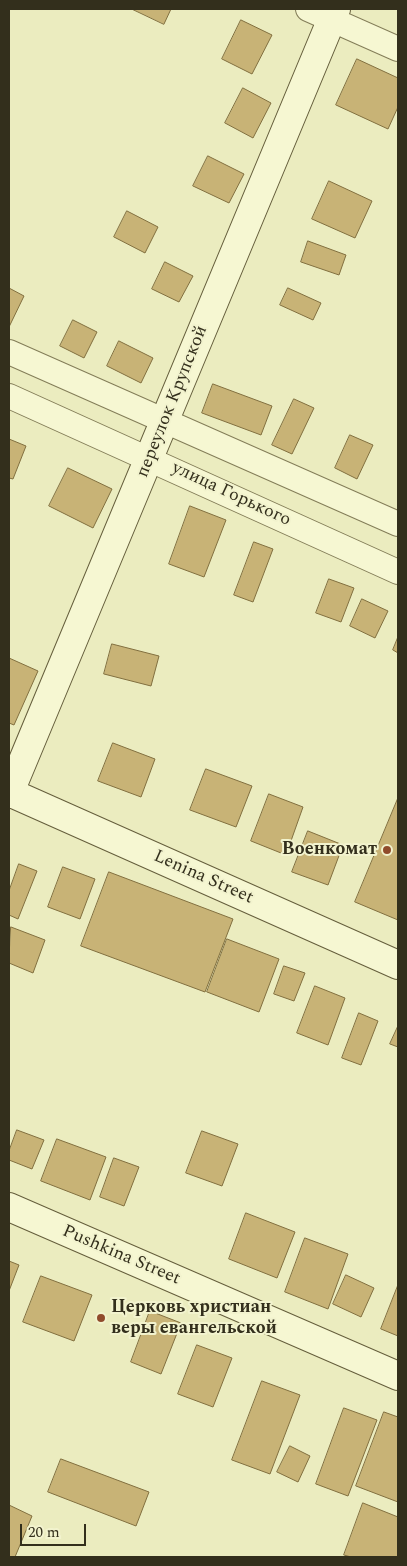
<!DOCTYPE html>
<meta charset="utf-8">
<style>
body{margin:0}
#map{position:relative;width:407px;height:1566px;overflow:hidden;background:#ebecbf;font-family:Spectral,serif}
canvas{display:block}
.frame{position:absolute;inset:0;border:10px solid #332f1c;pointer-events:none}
.scale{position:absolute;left:20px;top:1524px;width:66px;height:22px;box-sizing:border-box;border:2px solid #332f1c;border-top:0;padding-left:6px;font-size:15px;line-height:18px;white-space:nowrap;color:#332f1c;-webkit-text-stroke:4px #f2f3ce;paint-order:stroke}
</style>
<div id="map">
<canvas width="407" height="1566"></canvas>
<div class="frame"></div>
<div class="scale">20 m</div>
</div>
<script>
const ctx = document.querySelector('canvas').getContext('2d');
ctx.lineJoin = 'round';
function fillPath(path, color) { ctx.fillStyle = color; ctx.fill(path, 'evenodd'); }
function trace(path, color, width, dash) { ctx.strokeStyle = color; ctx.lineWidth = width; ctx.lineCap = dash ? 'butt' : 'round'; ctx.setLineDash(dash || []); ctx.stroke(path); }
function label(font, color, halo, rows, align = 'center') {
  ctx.font = font + ' Spectral,serif'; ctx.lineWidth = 4; ctx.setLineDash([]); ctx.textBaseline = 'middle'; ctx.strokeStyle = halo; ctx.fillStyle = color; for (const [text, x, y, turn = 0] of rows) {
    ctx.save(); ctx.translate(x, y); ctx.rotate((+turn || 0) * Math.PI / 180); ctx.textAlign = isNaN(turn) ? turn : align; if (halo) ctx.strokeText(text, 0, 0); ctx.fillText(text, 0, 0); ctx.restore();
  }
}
const building = new Path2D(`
 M132 9H171L164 24Z
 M241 20 272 35 252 74 222 59Z
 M357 59 398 78V107L388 129 336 105Z
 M243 88 271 103 253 138 225 123Z
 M208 156 244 174 229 203 193 186Z
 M329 181 372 201 355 238 312 219Z
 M127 211 158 227 145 253 114 237Z
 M308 241 346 255 339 275 301 262Z
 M165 262 193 276 179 302 152 289Z
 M9 288 24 296 9 327Z
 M288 288 321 303 313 320 280 305Z
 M73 320 97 332 84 358 60 346Z
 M119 341 153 358 141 383 107 366Z
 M213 384 272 406 261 435 202 413Z
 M294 399 314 408 292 454 272 445Z
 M350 435 373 445 357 479 335 468Z
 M9 439 26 446 13 479 9 478Z
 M68 468 112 489 93 528 49 506Z
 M190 506 226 520 204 577 169 564Z
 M254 542 273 549 253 602 234 595Z
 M329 579 354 588 341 622 316 613Z
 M362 599 388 611 375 638 350 626Z
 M398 637V653L393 650Z
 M112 644 159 656 151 686 104 674Z
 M9 658 38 671 14 725 9 723Z
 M113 743 155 759 141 797 98 781Z
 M206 769 252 786 236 827 190 810Z
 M269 794 303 807 286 855 251 841Z
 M398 798V920L355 902Z
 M308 831 343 845 328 885 292 872Z
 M19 864 37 871 18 919 9 915V891Z
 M63 867 95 879 80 919 48 907Z
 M109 872 233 919 205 992 81 946Z
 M11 927 45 940 33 973 9 963Z
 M227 939 279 959 259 1012 207 992Z
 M284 966 305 973 294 1001 274 994Z
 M315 986 345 998 328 1045 297 1033Z
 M359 1013 378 1021 361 1065 342 1058Z
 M398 1026V1047L390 1044Z
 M17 1130 44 1140 32 1169 9 1160V1151Z
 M202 1131 238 1144 222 1186 186 1173Z
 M57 1139 106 1157 90 1200 41 1181Z
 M114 1158 139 1167 124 1206 100 1197Z
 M246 1213 295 1232 277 1278 229 1259Z
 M305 1238 348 1254 328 1309 285 1292Z
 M9 1261 19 1265 9 1291Z
 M346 1275 374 1288 361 1317 333 1304Z
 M41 1276 92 1295 74 1341 23 1322Z
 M398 1285V1336L381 1329Z
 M150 1311 181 1323 161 1374 131 1362Z
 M197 1345 232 1358 213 1407 178 1394Z
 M262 1381 300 1395 270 1474 232 1460Z
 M344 1408 377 1420 348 1496 316 1484Z
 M384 1412 398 1417V1502L356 1486Z
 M290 1446 310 1456 298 1482 277 1472Z
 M61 1459 149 1492 136 1526 48 1492Z
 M363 1503 398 1517V1557H351L344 1555Z
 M9 1505 32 1516 15 1557H9Z`);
fillPath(building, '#c8b376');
trace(building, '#816f3f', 1);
const street = new Path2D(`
 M308 9 398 49
 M9 352 398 524
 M9 396 398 572`);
const secondary = new Path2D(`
 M9 792 398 965
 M9 794 336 9
 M9 1207 398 1376`);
trace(street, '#837d58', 26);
trace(secondary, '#655e3c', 30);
trace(street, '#f6f7d2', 24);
trace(secondary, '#f6f7d2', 28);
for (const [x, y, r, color] of [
 [387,850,5,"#904b2b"],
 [101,1318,5,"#904b2b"]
]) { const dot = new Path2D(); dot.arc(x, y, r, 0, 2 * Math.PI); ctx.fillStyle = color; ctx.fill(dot); trace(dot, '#f2f3ce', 2); }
label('18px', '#332f1c', '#f2f3ce', [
 ["переулок Крупской",173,402,-68],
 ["улица Горького",231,495,25],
 ["Lenina Street",203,878,24],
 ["Pushkina Street",121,1256,23]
]);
label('bold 18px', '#332f1c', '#f2f3ce', [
 ["Военкомат",377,850],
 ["Церковь христиан",111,1308,"left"],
 ["веры евангельской",111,1329,"left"]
], 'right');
</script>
